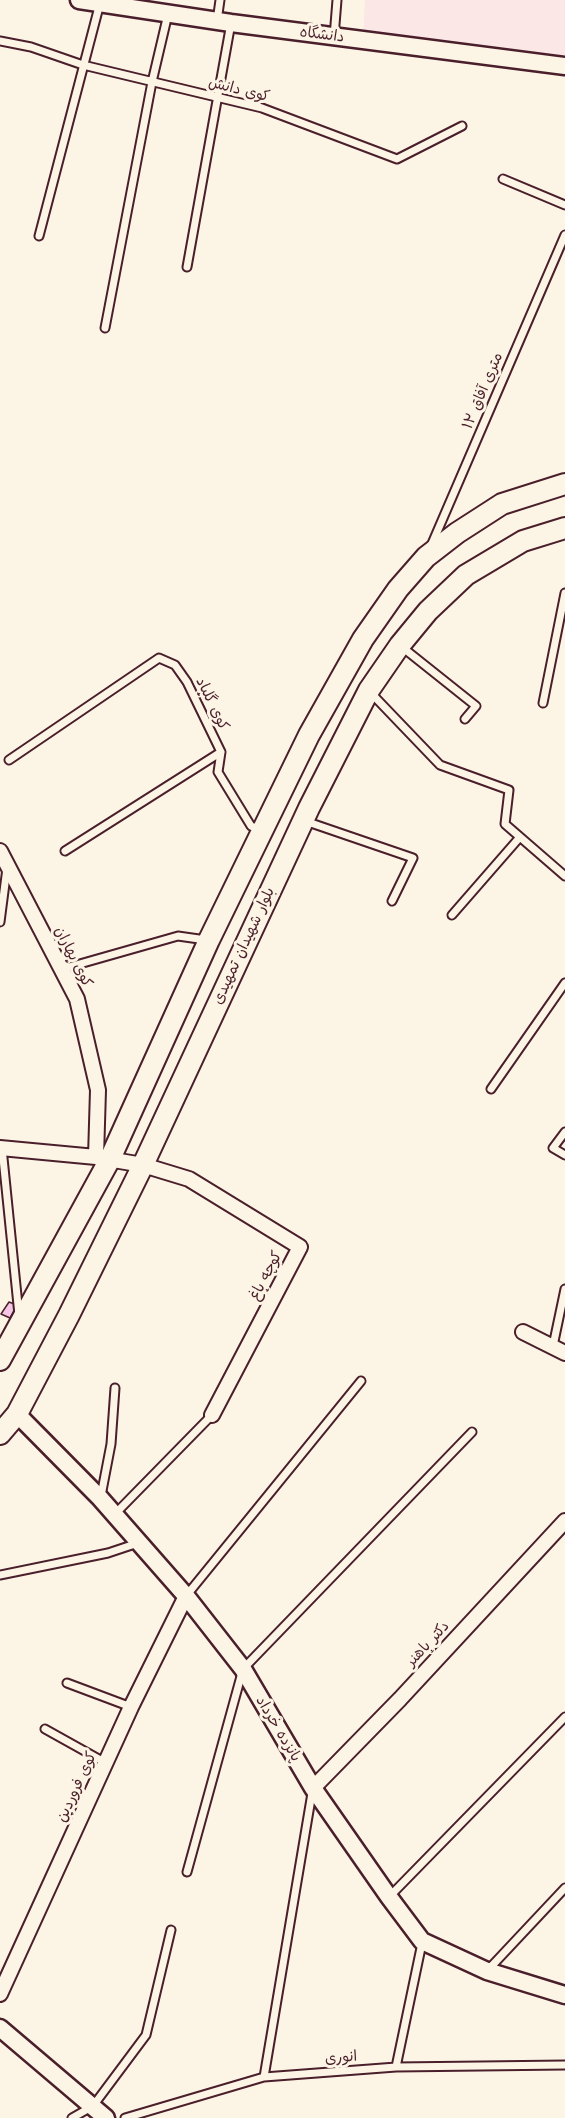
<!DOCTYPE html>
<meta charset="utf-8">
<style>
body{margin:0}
canvas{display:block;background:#fcf5e5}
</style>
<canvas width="565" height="2118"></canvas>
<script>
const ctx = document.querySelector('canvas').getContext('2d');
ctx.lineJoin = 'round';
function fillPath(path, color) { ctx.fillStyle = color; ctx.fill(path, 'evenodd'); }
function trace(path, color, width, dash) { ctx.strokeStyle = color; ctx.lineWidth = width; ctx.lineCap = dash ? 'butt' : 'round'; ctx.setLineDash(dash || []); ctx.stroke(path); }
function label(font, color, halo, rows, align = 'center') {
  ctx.font = font + ' "Shantell Sans","Playpen Sans Arabic",sans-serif'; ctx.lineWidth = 6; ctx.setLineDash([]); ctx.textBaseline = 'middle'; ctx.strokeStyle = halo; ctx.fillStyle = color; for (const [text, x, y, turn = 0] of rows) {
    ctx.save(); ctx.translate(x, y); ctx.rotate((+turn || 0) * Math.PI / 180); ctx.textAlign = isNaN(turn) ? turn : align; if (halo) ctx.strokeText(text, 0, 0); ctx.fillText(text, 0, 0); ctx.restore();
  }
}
fillPath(new Path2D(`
 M365 0H565V59L363 40Z`), '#fae7e6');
const building = new Path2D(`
 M9 1302 17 1305 10 1318 1 1314Z`);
fillPath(building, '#f6c6e7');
trace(building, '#4a1f2b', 1.5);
const service = new Path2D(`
 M217 21 220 0
 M334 37 337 0
 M0 41 31 47 83 65 262 108 397 159 462 126
 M503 179 565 205
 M39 236 100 3
 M187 267 231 23
 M105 328 152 82 168 14
 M431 546 565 235
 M402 647 476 706 465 719
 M370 692 440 765 509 790 505 824 565 876
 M543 703 565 593
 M9 760 159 658 175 665 187 682 221 752 218 772 251 826 260 830
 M305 821 413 858 392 901
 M65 851 221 752
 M452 915 520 837
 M0 922 7 868
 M62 969 178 936 206 940
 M491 1089 565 983
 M565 1132 553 1148 565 1155
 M2 1148 19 1315
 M553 1346 565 1289
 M101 1496 111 1444 115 1388
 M114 1515 212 1415
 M0 1575 108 1553 138 1543
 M186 1596 361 1381
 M67 1683 131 1707
 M45 1729 106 1763
 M187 1872 243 1669 472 1432
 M389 1897 565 1717
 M487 1971 565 1888
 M396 2067 422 1943
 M264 2077 312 1793
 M72 2118 93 2106 146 2035 171 1930
 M125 2118 264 2077 396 2067 565 2065`);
const minor = new Path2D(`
 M0 851 77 999 98 1090 96 1157
 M0 1148 96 1157 143 1165 189 1179 300 1247 212 1415
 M523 1332 565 1353
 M313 1788 400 1699 565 1521
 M0 1994 131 1707 186 1596`);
const tertiary = new Path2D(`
 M79 0 231 23 565 66
 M17 1414 100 1498 186 1596 243 1669 313 1788 389 1897 422 1941 487 1971 565 1995
 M0 2028 106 2118`);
const secondary = new Path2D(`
 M0 1360 110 1159 209 940 309 735 363 639 398 589 426 557 457 533 502 504 565 484
 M0 1434 17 1414 69 1315 143 1165 309 808 369 690 400 645 428 611 466 575 523 541 565 528`);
trace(service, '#4a1f2b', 11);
trace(minor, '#4a1f2b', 18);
trace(tertiary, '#4a1f2b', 21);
trace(secondary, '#4a1f2b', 24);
trace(service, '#fcf5e5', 7);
trace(minor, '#fcf5e5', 14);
trace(tertiary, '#fcf5e5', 16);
trace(secondary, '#fcf5e5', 20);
label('15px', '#4a1f2b', '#fcf5e5', [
 ["دانشگاه",322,35,7],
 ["کوی دانش",239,90,14],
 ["۱۲ متری آفاق",483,391,-67],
 ["کوی گلباد",212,704,64],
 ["بلوار شهیدان تمهیدی",244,946,-65],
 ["کوی بهاران",73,957,63],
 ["کوچه باغ",266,1276,-62],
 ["دکتر باهنر",428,1644,-47],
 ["پانزده خرداد",278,1729,59],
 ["کوی فروردین",77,1787,-65],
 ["انوری",341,2058,-5]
]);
</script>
